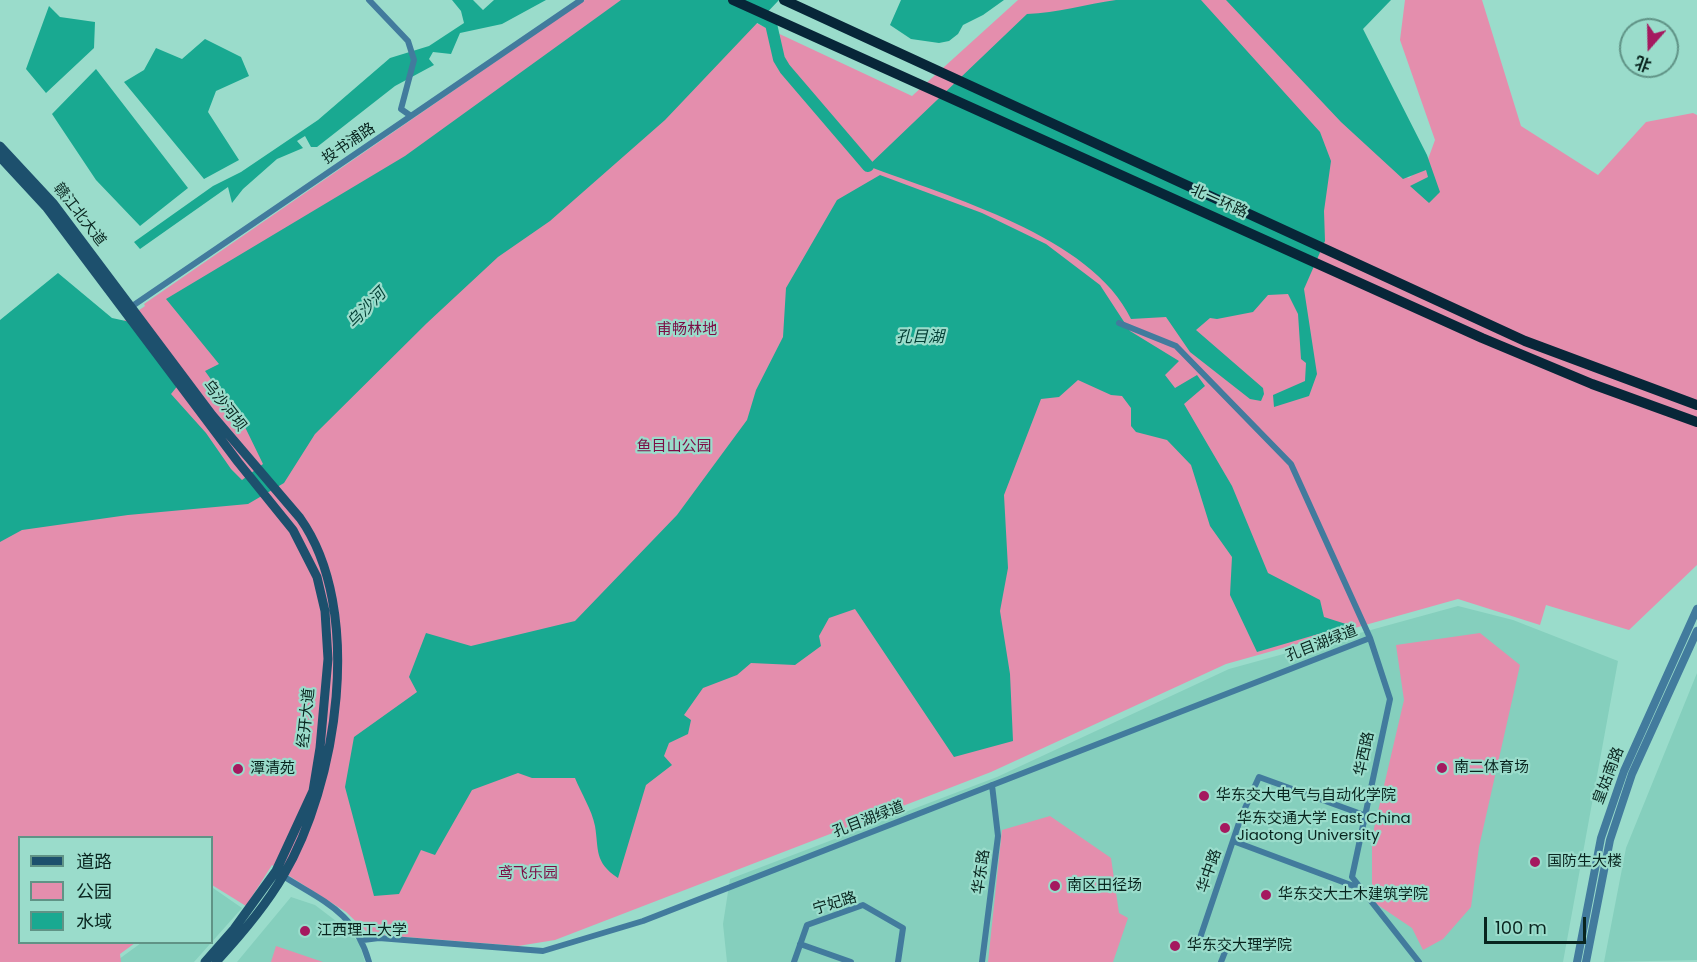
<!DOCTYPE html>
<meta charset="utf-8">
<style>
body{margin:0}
#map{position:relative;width:1697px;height:962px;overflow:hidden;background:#9adccb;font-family:Poppins,"Noto Sans SC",sans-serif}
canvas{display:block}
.legend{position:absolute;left:18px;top:836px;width:195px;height:108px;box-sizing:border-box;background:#9adccb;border:2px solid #609386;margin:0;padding:8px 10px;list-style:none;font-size:18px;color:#09251f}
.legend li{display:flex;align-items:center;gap:12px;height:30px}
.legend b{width:30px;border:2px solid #609386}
.north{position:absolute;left:1619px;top:18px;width:60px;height:60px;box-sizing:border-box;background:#9adccb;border:2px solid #609386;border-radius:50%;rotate:200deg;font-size:16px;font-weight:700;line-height:24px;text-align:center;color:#09251f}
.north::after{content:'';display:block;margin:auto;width:21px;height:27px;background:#a5195f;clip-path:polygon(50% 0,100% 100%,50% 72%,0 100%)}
.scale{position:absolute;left:1484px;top:917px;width:102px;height:27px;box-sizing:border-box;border:3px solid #09251f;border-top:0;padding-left:8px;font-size:18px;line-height:21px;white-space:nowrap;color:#09251f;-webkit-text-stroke:4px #9adccb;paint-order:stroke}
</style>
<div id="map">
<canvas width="1697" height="962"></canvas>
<ul class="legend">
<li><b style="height:8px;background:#1d506d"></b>道路</li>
<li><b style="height:16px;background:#e48ead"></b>公园</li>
<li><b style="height:16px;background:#19a991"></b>水域</li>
</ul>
<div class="north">北</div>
<div class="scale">100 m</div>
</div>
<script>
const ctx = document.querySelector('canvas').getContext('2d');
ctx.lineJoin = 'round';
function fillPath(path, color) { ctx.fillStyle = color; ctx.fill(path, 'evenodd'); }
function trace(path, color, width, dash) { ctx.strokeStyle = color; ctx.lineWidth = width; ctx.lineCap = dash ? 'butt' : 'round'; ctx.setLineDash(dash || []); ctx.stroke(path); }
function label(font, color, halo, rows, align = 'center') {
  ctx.font = font + ' Poppins,"Noto Sans SC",sans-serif'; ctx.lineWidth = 4.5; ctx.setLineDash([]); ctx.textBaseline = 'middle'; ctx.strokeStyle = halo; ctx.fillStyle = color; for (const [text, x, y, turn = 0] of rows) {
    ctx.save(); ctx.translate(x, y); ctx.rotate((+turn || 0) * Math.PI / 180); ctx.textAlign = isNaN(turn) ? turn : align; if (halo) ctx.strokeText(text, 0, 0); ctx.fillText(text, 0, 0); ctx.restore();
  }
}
fillPath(new Path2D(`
 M1458 606 1513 620 1618 661 1563 962H727L723 924 730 879 997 777 1229 669Z
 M1697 673V960L1604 962 1626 848Z
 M213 888 242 908 194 962H115L141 943 212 942Z
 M291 897 315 905 336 921 359 942 365 962H237Z`), '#85cfbd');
fillPath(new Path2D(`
 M585 0H707L912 96 1018 0H1250L1403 176 1409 178 1427 162 1435 140 1400 40 1405 0H1482L1521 126 1598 175 1646 122 1693 113 1697 115V565L1629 630 1546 605 1540 625 1458 599 1226 664 991 772 555 940 518 946 369 934 346 912 272 865 246 906 212 885V838H20V942L135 943 120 954 121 962H0V407L145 306 144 304Z
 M1480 633 1520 665 1479 847 1471 907 1443 939 1423 950 1412 928 1372 901V837L1404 700 1396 645Z
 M1050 816 1111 858 1119 913 1128 918 1113 962H988L1002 830Z
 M276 946 323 962H271Z`), '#e48ead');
fillPath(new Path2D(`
 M452 0H473L483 10 494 0H546L502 24 460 33 451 54 433 52 429 59 434 65 395 86 317 147H311L305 136 297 141 303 148 277 159 243 189 232 203 228 187 140 249 134 242 213 186 241 172 318 120 390 58 429 46 464 23 461 11Z
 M621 0H779L665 120 550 221 498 257 427 323 315 434 284 483 248 504 128 515 22 530 0 542V320L58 273 112 318 135 323 179 384 171 394 206 433 231 469 242 480 263 464 245 427 205 371 219 364 166 299 405 156Z
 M901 0H1004L983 15 963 25 958 34 949 41 939 43 911 39 890 25Z
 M1116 0H1201L1320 132 1331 161 1324 211 1325 241 1304 289 1317 374 1309 396 1274 407 1273 395 1305 381 1306 363 1301 359 1298 314 1288 294 1268 295 1253 312 1217 319 1210 318 1196 330 1263 388 1264 394 1261 401 1250 399 1190 352 1166 317 1131 319C1092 236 948 197 868 166L1027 14C1057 13 1086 4 1116 0Z
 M1226 0H1391L1363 29 1427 155 1440 192 1429 203 1410 186 1428 177 1426 170 1403 179 1341 122Z
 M49 6 60 17 95 22 94 48 46 93 26 69Z
 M205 39 241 57 249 76 216 91 208 112 239 160 204 179 124 82 144 70 156 48 182 59Z
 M96 69 188 188 140 226 96 180 52 114Z
 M880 175 982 213 1046 244 1100 285 1130 331 1179 361 1165 375 1175 388 1197 375 1205 386 1184 404 1232 486 1268 573 1320 600 1324 617 1349 625 1257 652 1230 595 1232 557 1210 526 1191 465 1167 440 1136 432 1131 426V408L1122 396 1111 395 1078 380 1059 397 1041 399 1004 495 1008 568 1000 611 1010 674 1013 741 954 757 855 609 829 618 819 636 821 646 795 665 751 663 737 675 703 688 684 715 691 720 688 734 669 743 664 756 672 765 646 785 618 878C594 862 599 850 595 826 592 810 581 793 575 778H532L518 773 472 790 435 855 421 850 399 894 374 896 345 787 354 737 417 692 409 677 426 633 471 646 575 621 677 515 747 420 756 390 783 337 786 288 837 200Z`), '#19a991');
trace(new Path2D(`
 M752 13 771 24 779 59 785 69 868 166`), '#19a991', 12);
trace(new Path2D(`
 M369 0 408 41 414 60 401 109 411 116
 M128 309 581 0
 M1119 323 1176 346 1291 464 1370 638 1390 699 1352 877 1419 962
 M1233 841 1359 888
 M283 876C324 902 355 912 369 962
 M363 940 379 938 543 951 643 921 1370 638
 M800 944 851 962
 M794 962 807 925 863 905 903 928 898 962
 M982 962 998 836 992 785
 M1221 962 1225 952 1200 938 1241 817 1259 777 1364 815`), '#427b9d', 6);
trace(new Path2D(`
 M1577 962 1601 838 1624 771 1697 609
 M1586 962 1610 840 1632 774 1697 631`), '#427b9d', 8);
trace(new Path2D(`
 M0 146 53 203 212 415 300 518C365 609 337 785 283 876 265 907 240 936 216 962
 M0 157 47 208 238 462 293 530 317 577 325 611 328 659 320 748 313 791 276 871 234 929 205 962`), '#1d506d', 9);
trace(new Path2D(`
 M733 0 1482 338 1592 384 1697 422
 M784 0 1525 341 1697 405`), '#072638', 10);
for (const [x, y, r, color] of [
 [1442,768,6,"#a5195f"],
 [238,769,6,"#a5195f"],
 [1204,796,6,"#a5195f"],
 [1225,828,6,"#a5195f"],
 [1535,862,6,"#a5195f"],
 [1055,886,6,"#a5195f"],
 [1266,895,6,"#a5195f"],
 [305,931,6,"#a5195f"],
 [1175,946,6,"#a5195f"]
]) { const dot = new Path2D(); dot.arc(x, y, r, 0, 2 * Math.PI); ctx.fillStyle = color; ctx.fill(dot); trace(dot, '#9adccb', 2); }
label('15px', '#09251f', '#9adccb', [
 ["投书浦路",349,144,-34],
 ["北一环路",1219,202,24],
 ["赣江北大道",79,215,52],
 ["乌沙河坝",224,406,52],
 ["孔目湖绿道",1322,644,-21],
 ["经开大道",307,718,-84],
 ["华西路",1365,754,-78],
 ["皇姑南路",1609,776,-69],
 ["孔目湖绿道",869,820,-21],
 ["华中路",1210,871,-71],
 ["华东路",982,872,-82],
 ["宁妃路",835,904,-17]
]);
label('15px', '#7c0d45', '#9adccb', [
 ["甫畅林地",687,330],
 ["鱼目山公园",674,447],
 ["鸢飞乐园",528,874]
]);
label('15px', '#09251f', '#9adccb', [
 ["南二体育场",1454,768],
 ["潭清苑",250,769],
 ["华东交大电气与自动化学院",1216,796],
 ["华东交通大学 East China",1237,819],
 ["Jiaotong University",1237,836],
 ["国防生大楼",1547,862],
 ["南区田径场",1067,886],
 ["华东交大土木建筑学院",1278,895],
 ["江西理工大学",317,931],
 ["华东交大理学院",1187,946]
], 'left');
label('italic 16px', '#023e34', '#9adccb', [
 ["乌沙河",367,309,-46],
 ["孔目湖",920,338]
]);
</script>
